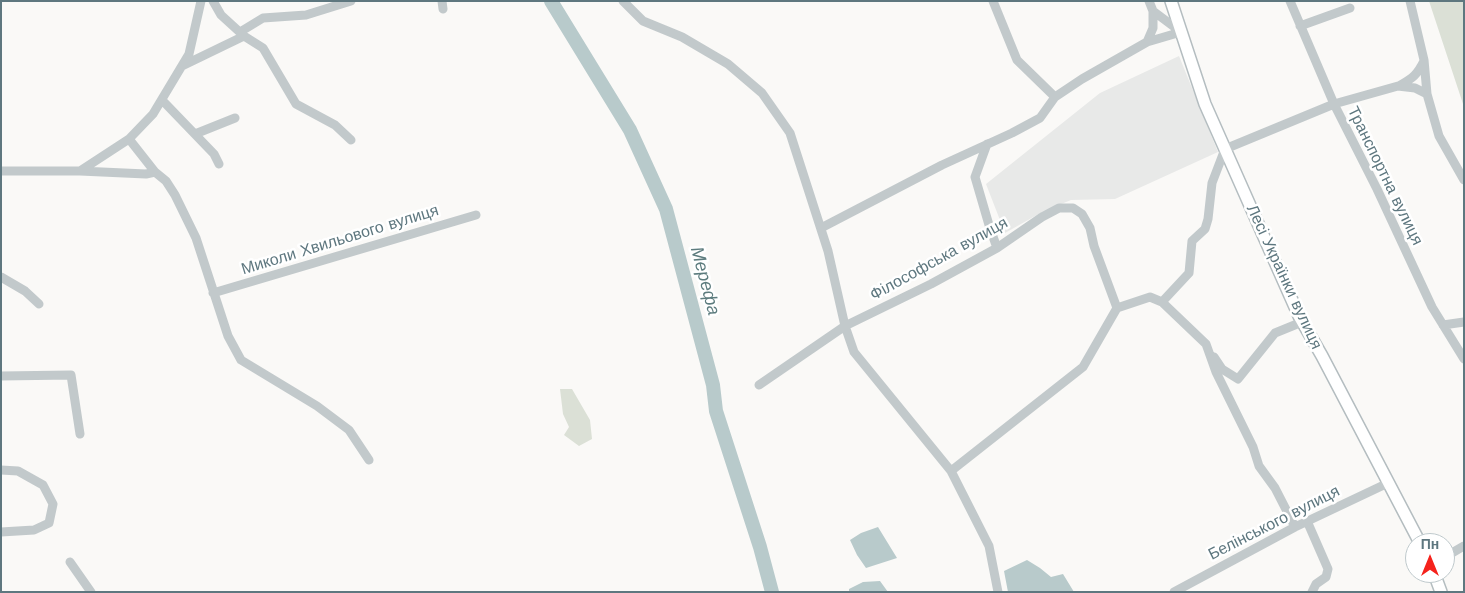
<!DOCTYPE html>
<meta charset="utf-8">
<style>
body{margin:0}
#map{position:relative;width:1465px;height:593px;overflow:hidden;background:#faf9f7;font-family:"Work Sans",sans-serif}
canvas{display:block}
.frame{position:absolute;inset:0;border:2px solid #5e777f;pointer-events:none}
.north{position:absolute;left:1405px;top:533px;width:50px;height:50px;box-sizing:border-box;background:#fff;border:1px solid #bfc9cc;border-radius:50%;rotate:0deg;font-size:14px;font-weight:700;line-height:20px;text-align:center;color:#5e777f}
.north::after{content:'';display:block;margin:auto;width:18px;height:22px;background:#f5221c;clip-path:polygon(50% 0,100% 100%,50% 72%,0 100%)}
</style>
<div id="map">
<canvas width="1465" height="593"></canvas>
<div class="frame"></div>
<div class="north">Пн</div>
</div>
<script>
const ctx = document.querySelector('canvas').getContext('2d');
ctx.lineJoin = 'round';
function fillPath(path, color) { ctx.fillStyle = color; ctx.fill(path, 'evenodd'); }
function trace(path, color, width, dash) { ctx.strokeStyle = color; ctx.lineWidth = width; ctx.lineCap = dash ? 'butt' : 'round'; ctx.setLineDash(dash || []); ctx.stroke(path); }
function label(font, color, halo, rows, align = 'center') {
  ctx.font = font + ' "Work Sans",sans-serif'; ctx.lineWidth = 5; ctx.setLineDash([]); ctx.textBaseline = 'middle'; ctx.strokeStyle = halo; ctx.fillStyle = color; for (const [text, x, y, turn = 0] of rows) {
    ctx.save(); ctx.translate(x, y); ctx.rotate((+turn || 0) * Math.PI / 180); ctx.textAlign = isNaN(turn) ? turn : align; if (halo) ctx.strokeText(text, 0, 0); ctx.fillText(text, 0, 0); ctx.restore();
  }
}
fillPath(new Path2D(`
 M1179 56 1218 152 1115 199 1071 200 1044 211 1005 233 986 184 1100 93Z`), '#e8e9e8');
fillPath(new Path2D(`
 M1429 1H1464V107Z
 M560 389H572L590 420 592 439 579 446 564 435 569 427 563 414Z`), '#dbe0d6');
fillPath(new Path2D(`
 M878 527 897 558 866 568 857 555 850 540 861 533Z
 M1027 560 1040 568 1051 577 1063 574 1074 592H1008L1004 571Z
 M880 581 888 592H849V589L863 582Z`), '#b8cacb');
trace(new Path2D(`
 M551 1 630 130 666 209 713 385 716 411 760 547 772 592`), '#b8cacb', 14);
const secondary = new Path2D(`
 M1171 1 1205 104 1299 316 1322 356 1420 543
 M1434 573 1441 592`);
trace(secondary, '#b4bdc0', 14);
trace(new Path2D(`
 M213 1 221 15 244 36 263 48 296 104 335 125 351 140
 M442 1 443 9
 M623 1 643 21 682 37 728 64 762 93 790 133 828 251 845 326 854 352 951 471 989 546 998 592
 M993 1 1017 60 1055 97
 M1149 1 1153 11 1181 32
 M1290 1 1334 104 1377 189 1432 307 1464 359
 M1410 1 1424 60 1427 94 1439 136 1464 180
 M1300 26 1350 8
 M240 32 263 18 306 15 351 1
 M1147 42 1153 28V11
 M182 66 244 36
 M1399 86C1413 78 1417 75 1424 61
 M162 100 214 154 219 164
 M195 134 235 118
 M129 139 155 172 166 181 175 195 196 238 228 336 241 360 317 406 349 430 369 460
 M987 144 975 177 989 225 997 248
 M1 171H80L129 139 153 114 189 54 201 1
 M80 171 146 174 155 172
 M821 228 942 165 1012 133 1040 118 1055 97 1082 79 1147 42 1181 32
 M1 277 25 291 39 304
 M213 293 476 215
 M1162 302 1189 273 1192 241 1205 229 1208 219 1212 183 1225 149 1334 104 1398 86 1415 88 1427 94
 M1117 308 1150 297 1162 302 1206 344 1216 372 1253 447 1259 466 1275 488 1295 527
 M1443 325 1464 322
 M1214 357 1222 369 1238 379 1275 333 1302 322
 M1 376 71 375 80 434
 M759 385 845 326 931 284 997 248 1042 217 1059 208H1073L1082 214 1090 228 1094 246 1117 308 1083 367 951 471
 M1 470 18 471 43 485 53 504 49 523 34 530 1 532
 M1307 521 1328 569 1326 577 1316 584 1312 592
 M1445 557 1464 546
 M70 562 91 592
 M1174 592 1295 527 1388 483`), '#c2c9cb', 9);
trace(secondary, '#fff', 11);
label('16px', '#5e777f', '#fff', [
 ["Транспортна вулиця",1385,176,64],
 ["Миколи Хвильового вулиця",340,240,-17],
 ["Філософська вулиця",939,259,-29],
 ["Лесі Українки вулиця",1284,277,65],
 ["Белінського вулиця",1274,523,-27]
]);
label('italic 18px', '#5d7c7e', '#fff', [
 ["Мерефа",705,281,75]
]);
</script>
